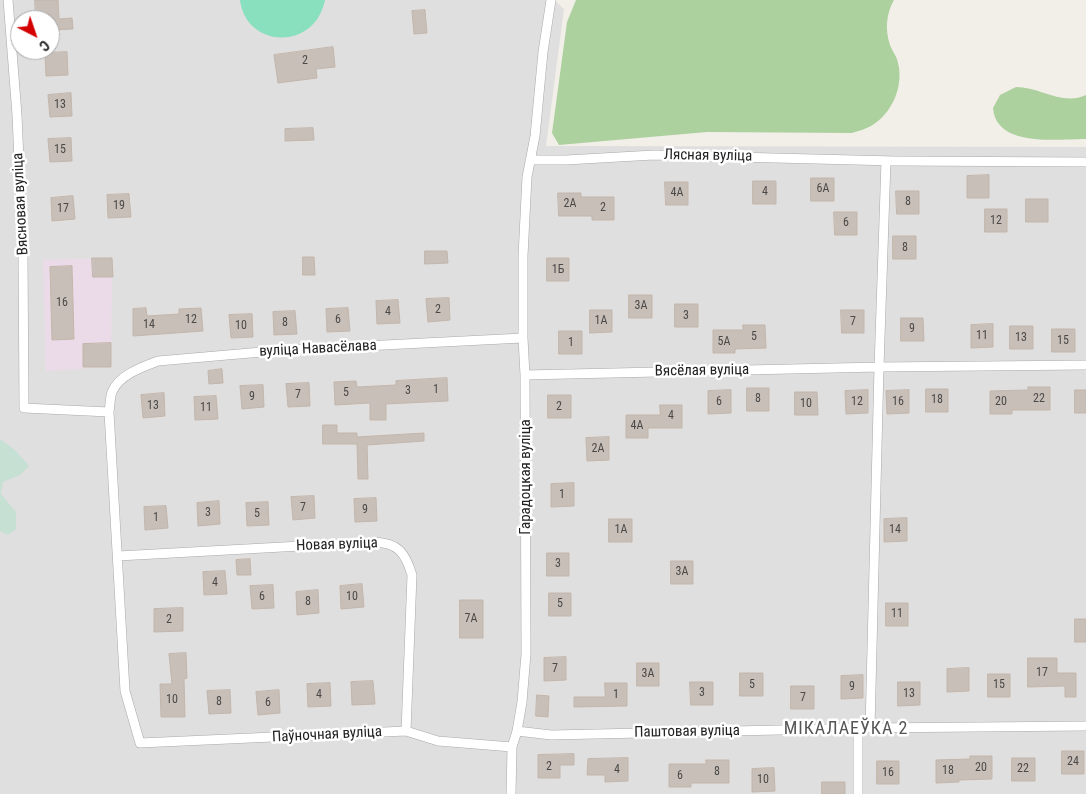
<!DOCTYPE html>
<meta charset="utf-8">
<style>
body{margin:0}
#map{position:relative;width:1086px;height:794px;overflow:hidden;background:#f2efe9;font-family:"Roboto Condensed",sans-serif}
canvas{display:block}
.north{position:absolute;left:10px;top:10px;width:50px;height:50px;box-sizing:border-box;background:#fff;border:1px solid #a7a7a7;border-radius:50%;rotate:139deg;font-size:14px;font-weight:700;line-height:20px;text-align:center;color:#222}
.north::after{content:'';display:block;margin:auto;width:18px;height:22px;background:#d40000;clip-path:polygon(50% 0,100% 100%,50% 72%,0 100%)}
</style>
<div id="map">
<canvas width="1086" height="794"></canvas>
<div class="north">С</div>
</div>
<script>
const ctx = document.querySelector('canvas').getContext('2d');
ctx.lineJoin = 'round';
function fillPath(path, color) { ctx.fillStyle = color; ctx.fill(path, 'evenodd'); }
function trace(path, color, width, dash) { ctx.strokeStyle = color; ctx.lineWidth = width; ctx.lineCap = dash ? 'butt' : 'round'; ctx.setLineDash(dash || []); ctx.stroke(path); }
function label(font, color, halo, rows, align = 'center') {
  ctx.font = font + ' "Roboto Condensed",sans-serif'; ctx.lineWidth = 5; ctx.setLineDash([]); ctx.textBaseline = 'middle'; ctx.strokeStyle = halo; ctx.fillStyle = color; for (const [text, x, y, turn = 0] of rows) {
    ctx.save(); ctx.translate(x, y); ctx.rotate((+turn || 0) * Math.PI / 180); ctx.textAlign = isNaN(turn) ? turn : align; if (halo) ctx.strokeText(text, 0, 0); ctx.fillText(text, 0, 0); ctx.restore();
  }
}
fillPath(new Path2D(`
 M0 0H554L564 9 546 146 1086 147V794H0ZM20 20H50V50H20Z`), '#e0dfdf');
fillPath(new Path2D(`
 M112 258 111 367 46 371 43 260Z`), '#ebdbe8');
fillPath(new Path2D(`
 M576 0H894C886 14 885 30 890 45 892 51 897 56 898 63 904 86 892 114 871 126 866 129 858 131 852 133L707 132 559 145 552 133 567 22Z
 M1016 87C1040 87 1062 106 1086 95V139C1058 139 996 148 993 108L1000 95Z`), '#add19e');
fillPath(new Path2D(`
 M0 439 16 451 29 466 20 475 3 482 1 494 16 512V529L8 535 0 531Z`), '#c6e0d4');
fillPath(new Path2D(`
 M240 0H325C315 51 246 49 240 0Z`), '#88e0be');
const building = new Path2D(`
 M35 0H58L59 19 72 18 73 29 50 30V15L36 16Z
 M425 10 427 33 414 34 412 11Z
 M333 47 335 67 316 69 317 78 278 83 274 55Z
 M67 52 68 75 46 76 45 53Z
 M71 93 72 116 50 117 48 95Z
 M313 128 314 140 285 141V129Z
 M71 138 72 161 50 162 48 139Z
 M989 175V198H967V176Z
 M811 178H834V201H811Z
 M753 181H776V204H753Z
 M665 182H688V205H666Z
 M896 191H919V214H897Z
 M558 193H581V197H614V220H592V216H559Z
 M129 194 131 217 108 218 107 195Z
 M73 196 75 219 52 221 51 198Z
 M1026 199H1048V222H1026Z
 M985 209H1007V232H985Z
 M834 212H857V235H835Z
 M893 236H916V259H893Z
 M425 251H447L448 263 425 264Z
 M303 257H314L315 275H303Z
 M92 258H112L113 277H93Z
 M547 258H569V281H547Z
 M72 266 74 339 52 340 50 267Z
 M629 295H652V318H629Z
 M449 298 450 320 428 322 426 299Z
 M398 300 400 323 377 324 376 301Z
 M675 304H698V327H675Z
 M146 308 147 316 179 314V309L201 308 203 331 133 336V309Z
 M348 308 350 331 327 332 326 309Z
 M590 310H612V332L590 333Z
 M841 310H864V333H842Z
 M295 311 297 334 274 335 273 312Z
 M252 314 253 337 231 338 229 315Z
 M901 318H923L924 341H901Z
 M993 324V347L971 348V325Z
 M743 325H765L766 348 735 349V353H713V330H743Z
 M1010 326H1033V349H1010Z
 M1052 329H1075V352H1052Z
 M559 331H582V354H559Z
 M111 343V367H83V344Z
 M222 369 223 383 209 384 208 371Z
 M447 378 448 401 386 404V420H370V403L335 405 334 382 356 381 357 387 396 385V381Z
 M309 383 310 406 288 407 286 384Z
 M263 385 264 407 242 409 240 386Z
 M1028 387H1050V410H1012V414H990V391L1028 390Z
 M747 388H769V411H747Z
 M926 389H948V412H926Z
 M731 390V413L708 414V391Z
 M868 390V413L846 414 845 391Z
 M909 390V413L887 414 886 391Z
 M1075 390H1086V413H1075Z
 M795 392H817L818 415H795Z
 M164 393 165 416 143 418 141 395Z
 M548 395H571V418H548Z
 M216 396 218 419 195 420 194 397Z
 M660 405H682V428H648V438H626V415H660Z
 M323 425H337V433H357V437L424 433V441L367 445 368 479H358L357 444H323Z
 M609 437V460L587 461 586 438Z
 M574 483V506L551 507V484Z
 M314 496 315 518 293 520 291 497Z
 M376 498 377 521 355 522 354 499Z
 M219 501 220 524 198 526 197 503Z
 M268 502 269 525 247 526 246 503Z
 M166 506 168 528 145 530 144 507Z
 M907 518V541L884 542V519Z
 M609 519H632V542H609Z
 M547 553H569V576H547Z
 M250 559 251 575H237L236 560Z
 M671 561H693V584H671Z
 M225 571 227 594 204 595 203 572Z
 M362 584 364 607 341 609 340 586Z
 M273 585 274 608 252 609 250 586Z
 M318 590 319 613 297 615 296 592Z
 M549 593H571V616H549Z
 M460 600H483V638H460Z
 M886 603H908V626H886Z
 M183 608V631L154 632V609Z
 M1075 619H1086V642H1075Z
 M186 653 187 678 184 679 185 717H161L160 684H172L169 654Z
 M566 657V680L544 681V658Z
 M1028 658H1057V673H1076V697H1065V686L1028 687Z
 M637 663H659V686H637Z
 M969 668V691L947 692V669Z
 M740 673H763V696H740Z
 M988 674H1010V697H988Z
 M863 675V698L841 699V676Z
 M373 681 375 704 352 705 351 682Z
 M690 682H713V705H691Z
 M898 682H920V705L898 706Z
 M330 683 331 706 308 707 307 684Z
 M605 683H627V706L574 707V697H605Z
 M791 686H814V709H791Z
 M230 690 231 713 209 714 207 691Z
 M279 690 280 713 258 715 256 692Z
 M537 695 549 696 548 717 536 716Z
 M1062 751H1084V774H1062Z
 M574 754V765H560V778H538V755Z
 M970 756H992V779L959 780V782L936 783V760L970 759Z
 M628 758V781L605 782V775H587L588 759Z
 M1012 758H1035V781H1012Z
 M706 760H729V783H691V787H669V764H706Z
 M877 761H899V784H877Z
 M774 768 775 791 752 792V769Z
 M822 782H845V794H822Z`);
fillPath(building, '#c7bfb8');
trace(building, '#c4b6ab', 1);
const street = new Path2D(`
 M8 0 17 115 23 253 24 408 109 412
 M530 160H566L654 155 895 161 1086 162
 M525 375 879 367 1086 365
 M118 556 374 542C398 543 405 552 412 575L406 731
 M858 728V794
 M870 728 879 367 886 161
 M517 731 551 735 870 728 1086 726
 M512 747 438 741 406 731 140 743 125 691 109 412C110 406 110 398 112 392 119 375 142 367 158 361L285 350 523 338
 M511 794 512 747 517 731 522 702 526 654 525 375 523 338V256L527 177 535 136 543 52 551 0`);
trace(street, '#a9a9a9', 10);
trace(street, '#fff', 9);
label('12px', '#4b4948', null, [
 ["2",305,61],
 ["13",60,105],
 ["15",60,150],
 ["6А",823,189],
 ["4",765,192],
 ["4А",677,193],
 ["8",908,202],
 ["2А",570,204],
 ["19",119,206],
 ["2",603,208],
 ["17",63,209],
 ["12",996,221],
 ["6",846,223],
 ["8",905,248],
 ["1Б",558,270],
 ["16",62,303],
 ["3А",641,306],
 ["2",438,310],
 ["4",388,312],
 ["3",686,316],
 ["12",191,320],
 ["6",338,320],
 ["1А",601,321],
 ["7",853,322],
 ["8",285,323],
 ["14",149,325],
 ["10",241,326],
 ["9",912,329],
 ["11",982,336],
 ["5",754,337],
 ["13",1021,338],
 ["15",1063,341],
 ["5А",724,342],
 ["1",571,343],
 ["1",436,390],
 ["3",408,391],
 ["5",346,393],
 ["7",298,395],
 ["9",252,397],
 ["8",758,399],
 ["22",1039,399],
 ["18",937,400],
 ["6",719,402],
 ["12",857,402],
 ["16",898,402],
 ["20",1001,402],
 ["10",806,404],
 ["13",153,406],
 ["2",559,407],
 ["11",206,408],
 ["4",671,416],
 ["4А",637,426],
 ["2А",598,449],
 ["1",562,495],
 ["7",303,508],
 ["9",365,510],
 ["3",208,513],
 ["5",257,514],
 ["1",156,518],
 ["1А",621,530],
 ["14",895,530],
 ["3",558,564],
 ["3А",682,572],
 ["4",215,583],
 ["6",262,597],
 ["10",352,597],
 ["8",308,602],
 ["5",560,604],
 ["11",897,614],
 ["7А",471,619],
 ["2",169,620],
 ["7",555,669],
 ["17",1042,673],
 ["3А",648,674],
 ["5",752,685],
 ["15",999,685],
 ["9",852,687],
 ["3",702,693],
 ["13",909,694],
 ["4",319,695],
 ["1",616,695],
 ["7",803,698],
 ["10",172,700],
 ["8",219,702],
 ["6",268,703],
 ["24",1073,762],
 ["2",549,767],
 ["20",981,768],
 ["22",1023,769],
 ["4",617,770],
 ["18",948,771],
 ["8",717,772],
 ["16",888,773],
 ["6",680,776],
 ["10",763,780]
]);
label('15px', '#222', '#fff', [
 ["Лясная вуліца",708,156,1],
 ["Вясновая вуліца",21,204,-93],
 ["вуліца Навасёлава",318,349,-3],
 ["Вясёлая вуліца",702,371,-1],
 ["Гарадоцкая вуліца",526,477,-90],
 ["Новая вуліца",337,545,-2],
 ["Паштовая вуліца",687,732,-1],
 ["Паўночная вуліца",327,735,-3]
]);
ctx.letterSpacing = '1px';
label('18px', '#555', '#fff', [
 ["МІКАЛАЕЎКА 2",846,729]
]);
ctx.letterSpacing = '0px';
</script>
